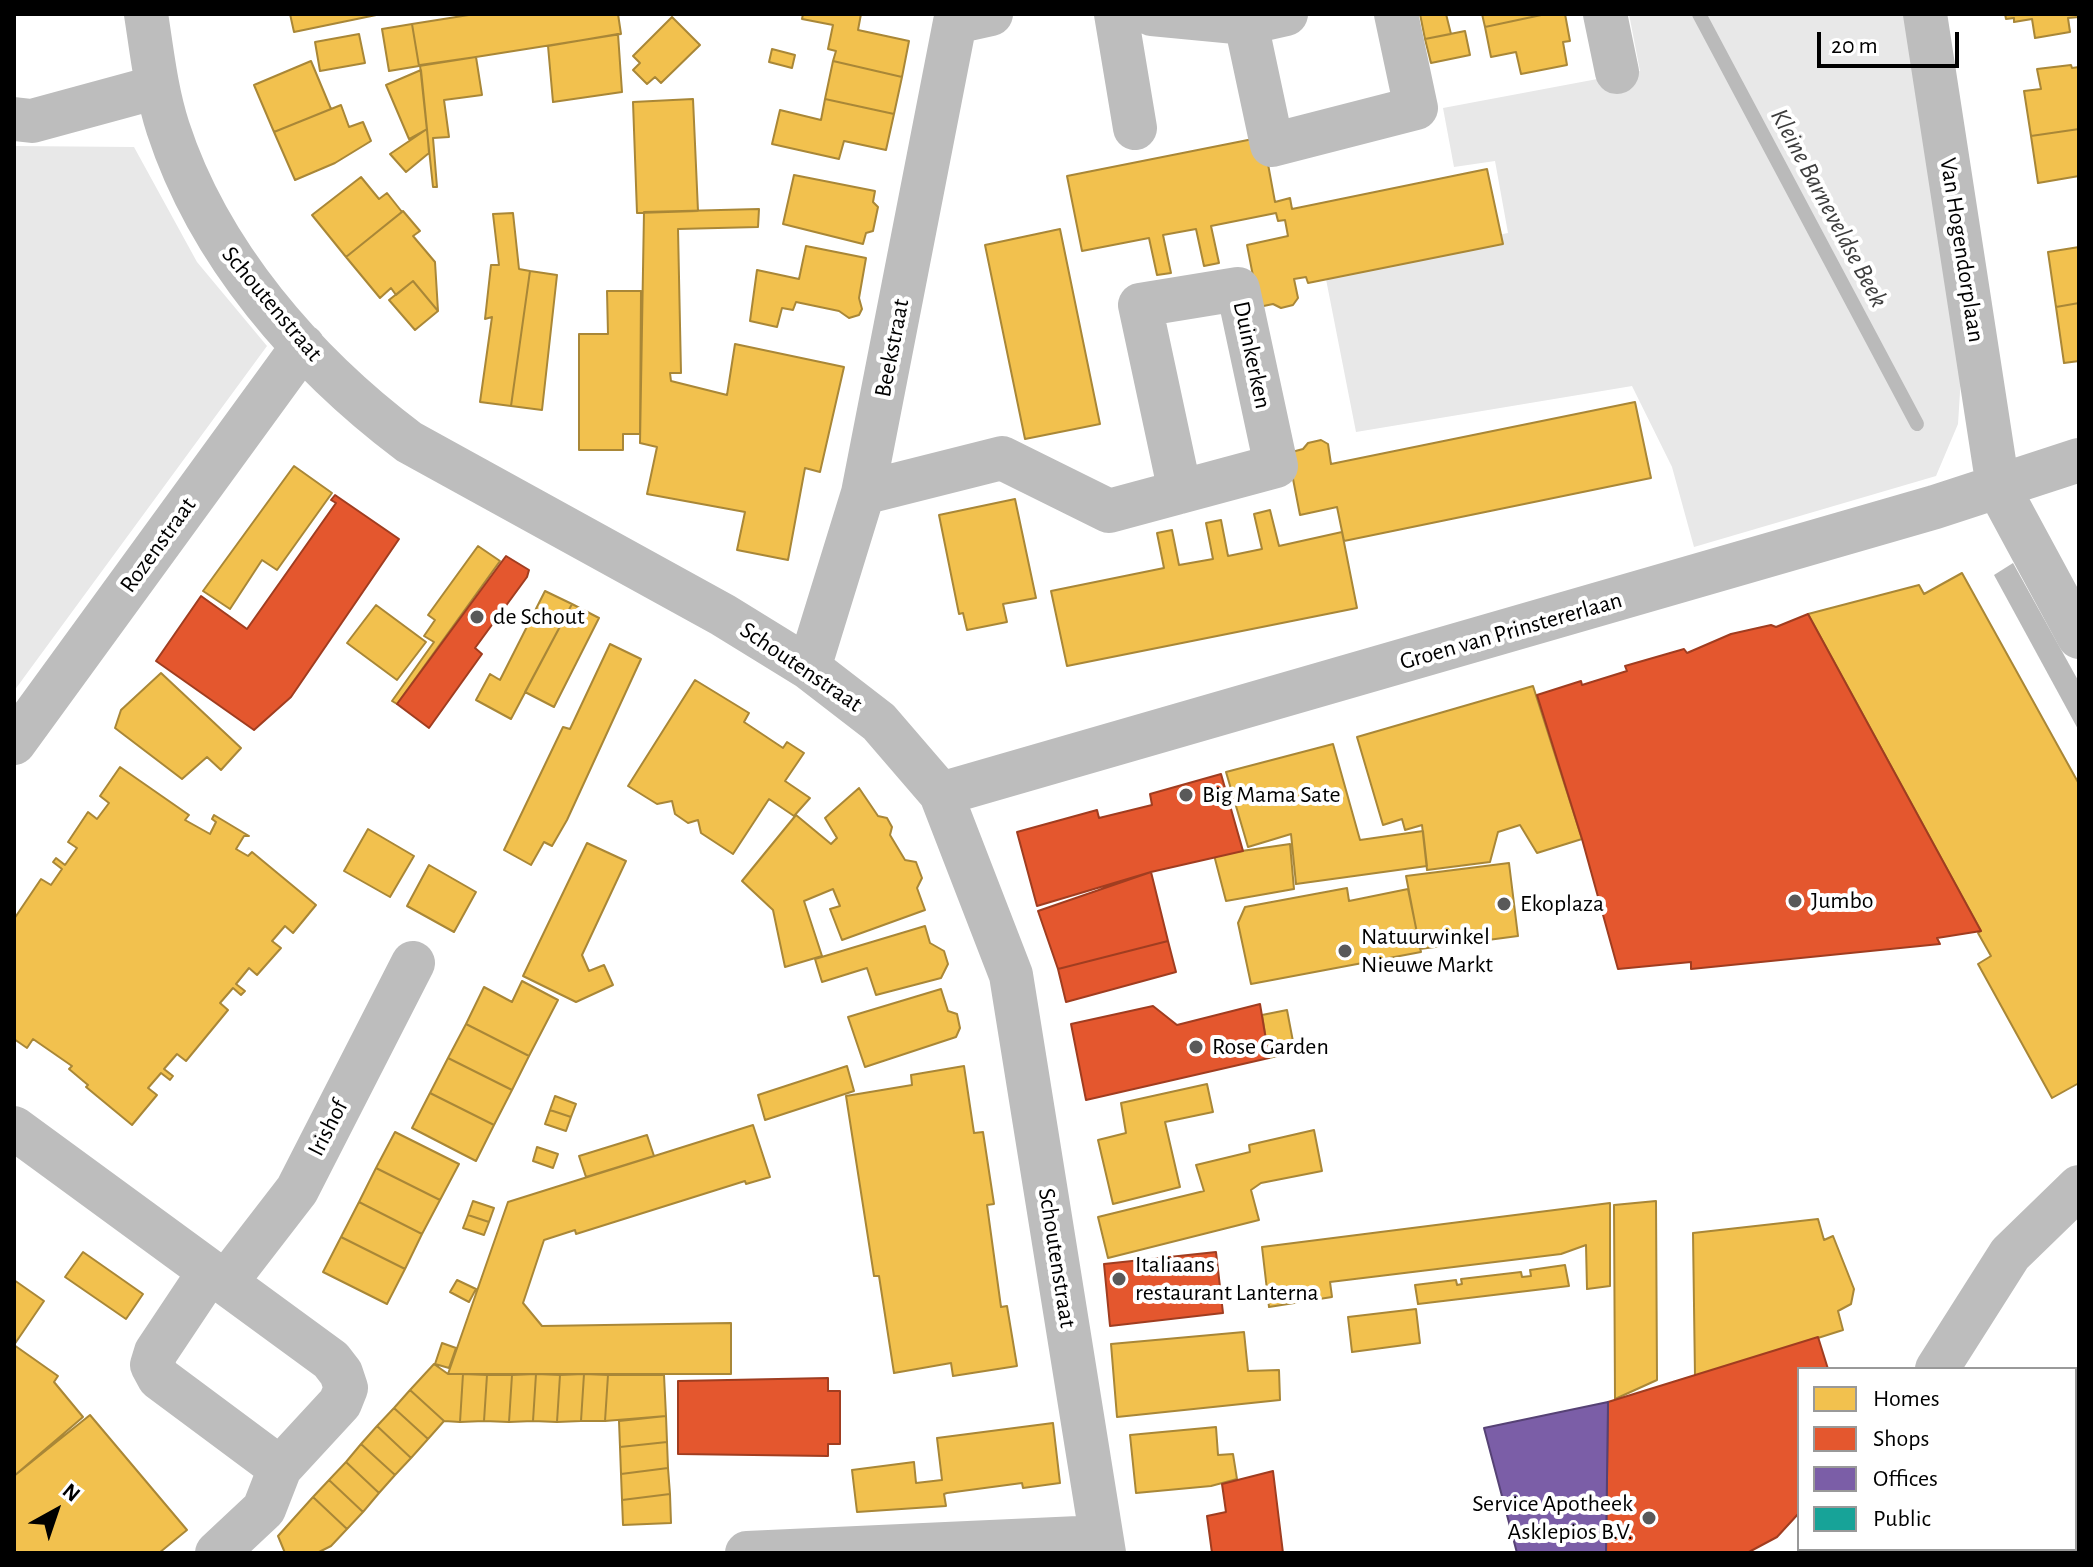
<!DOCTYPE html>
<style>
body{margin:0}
#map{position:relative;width:2093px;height:1567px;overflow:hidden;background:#fff;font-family:"Alegreya Sans",sans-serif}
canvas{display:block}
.frame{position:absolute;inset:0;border:16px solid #000;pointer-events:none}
.legend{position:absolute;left:1797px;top:1367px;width:280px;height:184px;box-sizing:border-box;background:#fff;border:2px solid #999;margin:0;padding:10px 14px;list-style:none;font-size:24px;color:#000}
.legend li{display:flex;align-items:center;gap:16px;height:40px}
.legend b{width:40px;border:2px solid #999}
.north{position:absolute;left:16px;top:1471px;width:80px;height:80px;-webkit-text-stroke:6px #fff;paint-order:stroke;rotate:40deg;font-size:22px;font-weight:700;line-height:32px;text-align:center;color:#000}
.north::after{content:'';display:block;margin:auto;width:28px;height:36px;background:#000;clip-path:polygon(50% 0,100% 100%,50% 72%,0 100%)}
.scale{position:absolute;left:1817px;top:32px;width:142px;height:36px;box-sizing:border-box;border:4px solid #000;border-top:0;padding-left:10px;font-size:24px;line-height:28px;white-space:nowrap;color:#000;-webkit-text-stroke:6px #fff;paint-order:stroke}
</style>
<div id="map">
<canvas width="2093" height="1567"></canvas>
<div class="frame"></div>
<ul class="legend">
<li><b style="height:22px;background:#f2c14e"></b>Homes</li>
<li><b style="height:22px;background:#e4572e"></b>Shops</li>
<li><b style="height:22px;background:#7b5ea7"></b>Offices</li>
<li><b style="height:22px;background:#17a398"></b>Public</li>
</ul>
<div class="north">N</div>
<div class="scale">20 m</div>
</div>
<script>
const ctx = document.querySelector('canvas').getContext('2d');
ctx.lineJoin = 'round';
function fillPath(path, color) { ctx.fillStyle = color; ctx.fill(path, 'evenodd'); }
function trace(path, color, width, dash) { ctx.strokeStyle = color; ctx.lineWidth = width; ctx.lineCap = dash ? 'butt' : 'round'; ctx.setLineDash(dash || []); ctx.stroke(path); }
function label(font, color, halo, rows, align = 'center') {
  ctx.font = font + ' "Alegreya Sans",sans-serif'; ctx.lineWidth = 8; ctx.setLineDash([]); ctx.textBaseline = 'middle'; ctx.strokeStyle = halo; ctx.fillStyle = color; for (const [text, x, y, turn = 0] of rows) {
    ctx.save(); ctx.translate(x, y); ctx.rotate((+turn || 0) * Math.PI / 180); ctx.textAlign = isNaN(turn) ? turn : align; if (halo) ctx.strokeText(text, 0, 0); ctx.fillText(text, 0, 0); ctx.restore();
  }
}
fillPath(new Path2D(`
 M1629 14H1907L1962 361 1958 424 1936 476 1694 547 1672 467 1632 386 1356 432 1324 269 1508 233 1495 161 1454 167 1443 108 1640 71Z
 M14 146 134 147 197 262 267 346 14 691Z`), '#e8e8e8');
fillPath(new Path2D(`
 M2013 563 2079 682V731L1994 575Z`), '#bababa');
const homes = new Path2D(`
 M290 14H381L294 32Z
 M475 14H618L621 34 419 66 412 24Z
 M803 14H861L858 30 909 41 902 77 833 61 836 51 828 49 833 25 802 19Z
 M1420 14H1446L1451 34 1425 39Z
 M1482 14H1546L1485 27Z
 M1546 14H1565L1570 41 1563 42 1567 65 1521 74 1516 52 1491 57 1485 27Z
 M2005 14H2079V17L2068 18 2070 32 2035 38 2032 19 2014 22V18L2006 19Z
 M672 17 700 45 661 83 655 77 647 84 633 70 640 63 633 56Z
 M412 24 419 66 389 71 382 29Z
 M1465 31 1470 55 1431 63 1425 39Z
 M359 34 365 63 320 71 315 42Z
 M618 34 622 92 553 102 548 46Z
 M772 49 795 55 792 68 769 62Z
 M476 57 482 95 444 100 449 137 433 138 437 187H433L420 65Z
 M311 61 331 109 274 132 254 85Z
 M833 61 902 77 894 114 825 99Z
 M2071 65 2072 68 2079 67V129L2031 136 2024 91 2041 89 2037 69Z
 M421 70 427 129 409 139 386 85Z
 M693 99 698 211 637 213 633 102Z
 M825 99 894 114 886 150 844 141 839 159 772 144 780 110 821 120Z
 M341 105 349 127 363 122 371 141 335 163 295 180 274 132Z
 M427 129 429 153 406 172 390 154Z
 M2079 129V176L2038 183 2031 136Z
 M1263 137 1275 202 1290 198 1292 209 1487 169 1503 244 1308 283 1306 277 1294 279 1298 298 1293 305 1281 308 1273 304 1259 307 1247 245 1288 236 1285 220 1278 221 1276 213 1211 226 1219 263 1204 266 1196 229 1163 235 1171 273 1157 275 1149 238 1082 251 1067 176Z
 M794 175 875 191 873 202 878 207 873 231 866 233 863 244 783 224Z
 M361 177 379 199 387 193 402 212 346 257 312 215Z
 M759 209 758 227 678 229 681 373H670L671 381 727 395 735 344 844 367 820 472 805 468 788 560 737 550 745 512 647 494 657 447 640 443 644 212Z
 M403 211 420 231 413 236 435 262 438 311 413 281 396 295 391 288 380 298 346 257Z
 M513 213 519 269 530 271 511 406 480 402 492 317 485 319 491 265H499L493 214Z
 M1060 229 1100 424 1025 439 985 245Z
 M806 246 866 258 859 298 862 309 859 315 849 318 839 311 796 302 793 310 782 308 777 327 750 321 757 270 799 279Z
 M2079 247V303L2056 307 2048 252Z
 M530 271 557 275 542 410 511 406Z
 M413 281 438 311 415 330 389 300Z
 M607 291H641L640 434H623V450H579V334H608Z
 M2079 303V361L2064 363 2056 307Z
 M1635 402 1651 478 1344 541 1337 507 1300 515 1288 453 1303 449 1308 443 1321 440 1328 444 1331 464Z
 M294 466 332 493 277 570 262 560 230 609 203 591Z
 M1015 499 1036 598 1003 604 1007 622 967 630 963 613 959 614 939 515Z
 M1270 510 1279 546 1342 532 1357 608 1067 666 1051 591 1164 568 1157 533 1172 530 1179 565 1213 559 1206 523 1221 520 1228 556 1262 549 1254 514Z
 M478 546 500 561 397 704 392 701 434 642 424 636 435 620 428 615Z
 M1962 573 2079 784V1083L2052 1098 1978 964 1991 956 1978 933 1981 931 1808 614 1919 585 1924 594Z
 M545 591 572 604 511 719 476 700 490 674 500 680Z
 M572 604 599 618 554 707 525 692Z
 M376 605 426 642 397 680 347 643Z
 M610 644 641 659 567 820 552 846 544 842 531 865 504 850 563 727 570 729Z
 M161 673 241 748 221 770 207 757 182 779 115 728 121 710Z
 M695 680 749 713 744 722 783 748 787 742 804 753 785 781 810 798 794 816 769 799 733 854 701 833 698 820 688 823 675 814 672 801 657 804 628 786Z
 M1533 686 1582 839 1537 853 1520 825 1498 832 1490 862 1427 870 1422 825 1405 830 1402 819 1383 825 1357 737Z
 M1333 744 1360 840 1423 831 1427 866 1296 884 1291 834 1248 847 1226 772Z
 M120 767 189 815 185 820 210 834 216 822 212 819 214 815 249 836H244L236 849 248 856 252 852 316 905 293 933 285 926 272 941 281 948 257 975 249 968 236 984 245 991 241 995 233 988 220 1003 228 1010 186 1061 177 1054 164 1069 173 1076 170 1080 161 1073 148 1088 157 1095 132 1125 86 1087 88 1085 69 1069 72 1066 33 1039 27 1048 14 1039V919L41 879 51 885 62 869 53 862 56 858 65 865 77 848 68 842 88 812 97 819 109 803 100 796Z
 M859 788 878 816 887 818 892 827 890 835 905 860 916 862 922 878 917 888 925 910 842 940 830 909 840 906 833 889 804 901 822 956 785 967 773 910 742 881 796 815 831 844 837 838 825 818Z
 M368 829 414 856 390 897 344 871Z
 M587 843 626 861 582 955 589 971 604 965 613 985 576 1002 523 976Z
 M1290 844 1294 889 1226 901 1214 855Z
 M1509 863 1518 936 1420 949 1406 876Z
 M429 865 476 892 454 932 407 906Z
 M1347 888 1349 901 1408 889 1421 952 1251 984 1238 923 1245 907Z
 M925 926 930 943 944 951 948 964 941 978 876 995 867 968 822 982 815 959Z
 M522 981 558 1000 529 1056 466 1024 484 987 512 1002Z
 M941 989 948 1011 957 1014 960 1028 956 1037 865 1067 848 1017Z
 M1287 1010 1295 1052 1269 1058 1262 1015Z
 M466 1024 529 1056 512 1090 448 1058Z
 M448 1058 512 1090 494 1125 430 1093Z
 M847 1066 854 1091 765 1120 758 1095Z
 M964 1066 974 1133 983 1132 994 1204 987 1205 1001 1307 1007 1306 1017 1366 953 1376 951 1363 894 1373 879 1276H874L846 1096 912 1085 911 1075Z
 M1207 1084 1213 1112 1165 1122 1180 1187 1113 1204 1098 1140 1126 1133 1121 1103Z
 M430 1093 494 1125 476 1161 412 1128Z
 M555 1096 576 1104 571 1117 550 1110Z
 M550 1110 571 1117 566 1131 545 1124Z
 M753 1125 770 1177 746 1184 745 1181 576 1234 575 1230 544 1240 523 1303 542 1326 731 1323V1374H448L508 1202Z
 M1314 1130 1322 1171 1261 1183 1251 1190 1259 1220 1108 1258 1098 1217 1204 1191 1196 1165 1250 1152 1249 1145Z
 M395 1132 459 1164 440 1200 376 1168Z
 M647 1135 654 1156 586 1177 579 1156Z
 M537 1147 558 1154 553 1168 533 1161Z
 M376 1168 440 1200 422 1234 359 1202Z
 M473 1201 494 1208 489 1222 468 1215Z
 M1656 1201 1657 1380 1615 1399 1614 1205Z
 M359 1202 422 1234 405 1269 341 1237Z
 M1610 1203V1286L1587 1289 1586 1245 1561 1254 1330 1282 1332 1297 1269 1307 1262 1247Z
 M468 1215 489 1222 484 1235 463 1228Z
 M1818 1219 1824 1240 1833 1236 1854 1289 1851 1304 1838 1311 1843 1330 1695 1377 1693 1233Z
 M341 1237 405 1269 387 1304 323 1272Z
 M83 1252 143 1294 126 1319 65 1277Z
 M1565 1265 1569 1286 1418 1304 1415 1285 1456 1280 1457 1285 1462 1284 1461 1279 1521 1272 1522 1277 1531 1276 1530 1270Z
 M14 1280 44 1301 14 1345Z
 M457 1280 476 1289 469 1302 450 1292Z
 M1416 1309 1420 1343 1352 1352 1348 1317Z
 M1244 1332 1248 1371 1279 1370 1280 1400 1117 1417 1111 1344Z
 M442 1343 456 1348 449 1368 435 1364Z
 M14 1345 58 1376 54 1382 83 1417 14 1476Z
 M434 1364 448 1374H463L460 1422 444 1421 410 1390Z
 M463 1374 487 1375 484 1421 460 1422Z
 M536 1374 533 1421 509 1422 512 1375Z
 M536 1374 560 1375 557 1422 533 1421Z
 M584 1374 608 1375 605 1421H581Z
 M584 1374 581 1421 557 1422 560 1375Z
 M487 1375H512L509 1422 484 1421Z
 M608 1375H664L666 1416 605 1421Z
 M410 1390 444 1421 428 1439 394 1408Z
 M394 1408 428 1439 411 1458 377 1426Z
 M90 1415 187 1530 159 1553H14V1476Z
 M666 1416 667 1442 620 1447 619 1421Z
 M1053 1423 1060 1483 1023 1488 1022 1483 947 1493 944 1494 946 1506 857 1512 852 1470 914 1462 916 1483 942 1480 937 1438Z
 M377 1426 411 1458 395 1475 361 1444Z
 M1216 1427 1218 1455 1233 1454 1237 1479 1211 1486 1136 1493 1130 1435Z
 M667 1442 668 1468 621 1474 620 1447Z
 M361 1444 395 1475 379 1493 346 1462Z
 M2075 1447 2079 1452V1528L2075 1523Z
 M346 1462 379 1493 363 1512 329 1480Z
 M668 1468 670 1494 622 1500 621 1474Z
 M329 1480 363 1512 347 1529 313 1497Z
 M670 1494 671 1523 623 1525 622 1500Z
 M313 1497 347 1529 331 1546 317 1553H285L278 1536Z`);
fillPath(homes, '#f2c14e');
trace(homes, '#a98737', 2);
const shops = new Path2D(`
 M335 495 399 539 291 697 254 730 156 661 201 596 247 629 336 503 331 500Z
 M506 556 529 570 527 577 475 648 482 654 429 728 397 704Z
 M1808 614 1981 931 1937 938 1940 944 1691 969V962L1618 969 1582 839 1537 695 1581 681 1582 685 1627 671 1625 666 1684 649 1687 653 1731 634 1771 625 1776 627Z
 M1221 774 1243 851 1151 872 1037 906 1017 832 1097 810 1099 818 1152 805 1150 794Z
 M1151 872 1168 941 1058 969 1038 911Z
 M1168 941 1176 972 1066 1002 1058 969Z
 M1260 1004 1269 1058 1086 1100 1071 1024 1153 1006 1177 1025Z
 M1216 1252 1223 1313 1110 1326 1104 1264Z
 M1818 1337 1828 1369H1799V1513L1777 1537 1747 1553H1606L1608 1402Z
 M828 1378V1391H840V1444H828V1456L678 1454V1381Z
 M1273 1471 1283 1553H1212L1207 1516 1226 1512 1222 1484Z`);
fillPath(shops, '#e4572e');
trace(shops, '#a03d20', 2);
const offices = new Path2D(`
 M1608 1402 1606 1553H1517L1484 1428Z`);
fillPath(offices, '#7b5ea7');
trace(offices, '#564275', 2);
const public = new Path2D(`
 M1973 1549H2016L2019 1553H1967Z`);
fillPath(public, '#17a398');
trace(public, '#10726a', 2);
trace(new Path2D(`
 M1699 14 1917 424`), '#bababa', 14);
trace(new Path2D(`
 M146 14C152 52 156 91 168 128 209 254 304 363 409 442L723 615 809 668 879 722 941 794 1011 975 1104 1553
 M1116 14 1135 128
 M1152 14 1246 23
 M1286 14 1246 23 1272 145 1416 108 1396 14
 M1605 14 1617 72
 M1925 14 1998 487 2079 637
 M14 119 32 121 157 87
 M863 493 1002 458 1109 511 1276 466 1238 289 1140 305 1180 492
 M809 668 863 493 955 22 991 14
 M14 743 303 346
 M941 794 1935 507 2079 460
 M14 1128 331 1360 341 1373 346 1388 340 1403 280 1468 264 1509 217 1553
 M210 1271 156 1352 152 1365 159 1378 280 1468
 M226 1282 297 1190 413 963
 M1937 1369 2010 1254 2079 1187
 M747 1553 1101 1537
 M1880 1553 1881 1549`), '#bdbdbd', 44);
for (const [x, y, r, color] of [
 [477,617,8,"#595959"],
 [1186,795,8,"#595959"],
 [1795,901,8,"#595959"],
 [1504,904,8,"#595959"],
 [1345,951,8,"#595959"],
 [1196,1047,8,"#595959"],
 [1119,1279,8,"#595959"],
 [1649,1518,8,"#595959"]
]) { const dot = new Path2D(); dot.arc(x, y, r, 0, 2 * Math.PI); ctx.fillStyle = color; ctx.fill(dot); trace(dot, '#fff', 3); }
label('24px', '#000', '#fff', [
 ["Van Hogendorplaan",1962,250,81],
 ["Schoutenstraat",272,304,50],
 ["Beekstraat",892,348,-79],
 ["Duinkerken",1252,355,78],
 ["Rozenstraat",158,545,-54],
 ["Groen van Prinstererlaan",1511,631,-16],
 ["Schoutenstraat",801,667,34],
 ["Irishof",328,1128,-63],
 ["Schoutenstraat",1057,1258,81]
]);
label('24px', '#000', '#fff', [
 ["de Schout",493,617],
 ["Big Mama Sate",1202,795],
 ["Jumbo",1811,901],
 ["Ekoplaza",1520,904],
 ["Natuurwinkel",1361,937],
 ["Nieuwe Markt",1361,965],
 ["Rose Garden",1212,1047],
 ["Italiaans",1135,1265],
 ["restaurant Lanterna",1135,1293],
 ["Service Apotheek",1633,1504,"right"],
 ["Asklepios B.V.",1633,1532,"right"]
], 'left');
label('italic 26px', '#3d3d3d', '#fff', [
 ["Kleine Barneveldse Beek",1829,208,62]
]);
</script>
